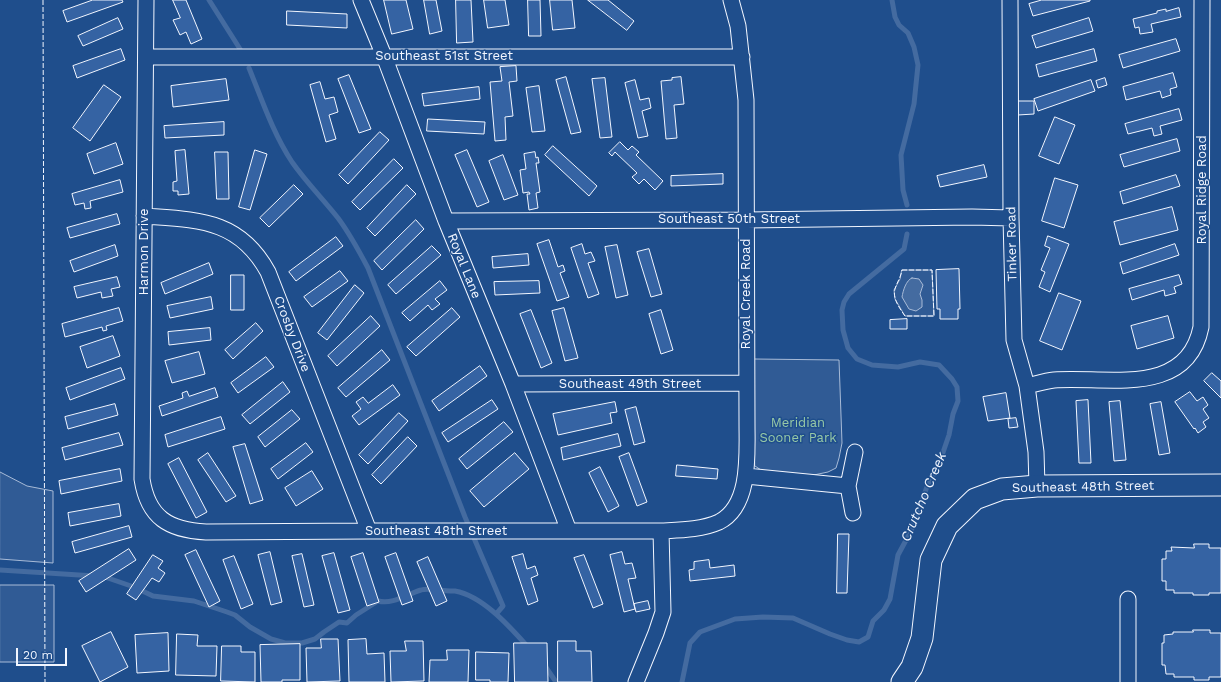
<!DOCTYPE html>
<style>
body{margin:0}
#map{position:relative;width:1221px;height:682px;overflow:hidden;background:#1f4e8c;font-family:"Work Sans",sans-serif}
canvas{display:block}
.scale{position:absolute;left:16px;top:648px;width:51px;height:18px;box-sizing:border-box;border:2px solid #f2f6ff;border-top:0;padding-left:5px;font-size:12px;line-height:14px;white-space:nowrap;color:#f2f6ff;-webkit-text-stroke:3px #1f4e8c;paint-order:stroke}
</style>
<div id="map">
<canvas width="1221" height="682"></canvas>
<div class="scale">20 m</div>
</div>
<script>
const ctx = document.querySelector('canvas').getContext('2d');
ctx.lineJoin = 'round';
function fillPath(path, color) { ctx.fillStyle = color; ctx.fill(path, 'evenodd'); }
function trace(path, color, width, dash) { ctx.strokeStyle = color; ctx.lineWidth = width; ctx.lineCap = dash ? 'butt' : 'round'; ctx.setLineDash(dash || []); ctx.stroke(path); }
function label(font, color, halo, rows, align = 'center') {
  ctx.font = font + ' "Work Sans",sans-serif'; ctx.lineWidth = 3; ctx.setLineDash([]); ctx.textBaseline = 'middle'; ctx.strokeStyle = halo; ctx.fillStyle = color; for (const [text, x, y, turn = 0] of rows) {
    ctx.save(); ctx.translate(x, y); ctx.rotate((+turn || 0) * Math.PI / 180); ctx.textAlign = isNaN(turn) ? turn : align; if (halo) ctx.strokeText(text, 0, 0); ctx.fillText(text, 0, 0); ctx.restore();
  }
}
const built = new Path2D(`
 M902 270H932L934 316H905L895 299 894 290 900 279Z
 M754 359 839 360 842 443 839 458 836 468 828 472 809 476 770 472 761 470 755 466Z
 M0 472 27 486 53 491V563L0 559Z
 M0 585H54V662H0Z`);
fillPath(built, '#305b95');
trace(built, '#a8bbd7', 1);
const water = new Path2D(`
 M912 278 919 279 923 285 920 294 922 300V307L916 311 909 309 902 297C903 291 906 280 912 278Z`);
fillPath(water, '#446ba0');
trace(water, '#a8bbd7', 1);
trace(new Path2D(`
 M209 0 240 49
 M892 0 895 17 899 25 908 33 914 47 918 65 914 104 901 155 903 190 907 205
 M249 68C262 100 273 133 292 162 306 182 323 199 338 218 350 234 359 251 368 268L465 517 503 606 497 613
 M0 570 95 576
 M102 576 134 587 153 596 194 601 227 612 235 615 250 627 271 639 285 643H302L315 639 324 632 339 622 347 623 356 615 378 601C393 605 407 594 421 590 427 588 434 590 440 590 445 591 450 591 455 591 483 596 510 627 528 647
 M545 666 556 682
 M682 682 690 643 700 632 735 619 763 617 793 618 830 634 847 640 859 642 868 637 873 621 884 610 890 599 898 555 911 531 928 484 938 467 949 435 953 414 958 401 957 387 952 379 939 365 920 362 898 367 872 365 857 359 848 348 843 330 842 310 844 302 849 294 904 249 907 234`), '#446ba0', 5);
const building = new Path2D(`
 M93 0H122L123 2 67 22 63 11Z
 M173 0H186L202 39 191 44 186 32 180 35 173 20 180 18Z
 M384 0H406L413 29 392 34Z
 M424 0H436L442 31 430 34Z
 M456 0H471L473 42 457 43Z
 M484 0H505L509 25 488 28Z
 M528 0H540L541 36H529Z
 M550 0H572L575 28 553 30Z
 M588 0H608L634 21 627 30Z
 M1042 0H1090V1L1033 16 1029 4Z
 M1179 8 1181 17 1151 24 1153 32 1140 34 1139 27 1135 28 1133 19 1157 13V11L1166 9V11Z
 M287 11 347 14V28L287 25Z
 M118 18 123 29 83 46 78 36Z
 M1089 18 1093 31 1036 48 1032 36Z
 M1176 39 1180 51 1123 68 1119 55Z
 M121 49 125 60 77 78 73 66Z
 M1094 49 1097 61 1039 77 1036 65Z
 M516 66 517 81 509 82 513 116 505 117 506 140 495 141 490 82 502 81 500 67Z
 M1173 73 1177 87 1170 89 1171 95 1162 98 1160 91 1126 100 1123 87Z
 M349 75 371 129 359 133 338 79Z
 M566 77 581 132 571 134 556 80Z
 M681 77 684 104 674 105 677 138 666 139 661 81 672 80V78Z
 M605 78 612 137 600 138 592 79Z
 M1105 78 1107 85 1098 88 1096 81Z
 M226 79 229 100 173 107 171 86Z
 M635 80 640 100 649 98 651 108 642 111 648 136 638 138 625 83Z
 M1091 80 1095 91 1038 111 1034 99Z
 M320 82 325 99 334 97 338 112 329 115 336 139 326 142 310 85Z
 M104 85 121 97 90 141 73 128Z
 M539 86 545 131 532 132 526 88Z
 M479 87 480 99 424 106 422 94Z
 M1018 101H1034V114L1018 115Z
 M1179 109 1182 120 1160 126 1162 134 1154 136 1152 128 1128 134 1125 124Z
 M1055 117 1075 125 1059 164 1039 156Z
 M428 119 485 122 484 134 427 131Z
 M224 122V135L165 138 164 126Z
 M380 132 389 140 348 184 339 175Z
 M1177 139 1180 151 1124 167 1120 155Z
 M620 142 628 150 632 146 639 152 636 155 663 181 655 190 644 179 639 184 632 177 637 173 615 152 612 156 609 153Z
 M116 143 123 164 94 174 87 154Z
 M553 146 597 186 589 196 545 155Z
 M185 150 189 194 178 195V191H173V182L177 181 175 151Z
 M255 150 267 154 250 210 239 207Z
 M467 150 489 202 477 207 455 155Z
 M215 152H228L229 199H217Z
 M535 152 536 158 538 157 539 163H536L540 192 536 193 538 208 529 210 527 194H530L529 192 523 193 520 170 526 169 524 154Z
 M503 155 518 195 504 200 489 161Z
 M394 159 403 168 360 210 352 202Z
 M984 165 987 177 940 187 937 176Z
 M723 174V184L671 186V176Z
 M1176 175 1180 186 1123 204 1120 192Z
 M1055 178 1078 185 1064 228 1042 221Z
 M120 180 123 192 90 201 91 208 85 209 84 203 75 205 72 194Z
 M294 185 303 194 269 227 260 218Z
 M407 185 416 194 375 236 367 228Z
 M1172 207 1178 230 1120 245 1114 222Z
 M117 214 120 224 70 238 67 228Z
 M416 220 424 229 382 270 374 261Z
 M1048 236 1069 244 1050 292 1039 287 1045 272 1041 270 1050 248 1045 246Z
 M336 237 343 246 296 281 289 272Z
 M549 240 558 267 563 265 565 271 560 273 569 297 557 301 537 244Z
 M582 244 585 254 591 252 595 261 588 263 599 294 588 298 571 248Z
 M1175 244 1179 255 1123 274 1120 263Z
 M115 245 118 256 74 272 70 261Z
 M617 245 628 295 616 298 605 247Z
 M432 246 441 255 396 294 388 285Z
 M649 249 662 294 651 297 637 252Z
 M528 254 529 265 493 268 492 257Z
 M209 263 213 274 165 294 161 283Z
 M959 269 960 309H958V319H940V309H937L936 270Z
 M340 271 348 281 312 307 304 297Z
 M231 275H244V310H231Z
 M1179 275 1182 284 1174 287 1176 293 1165 296 1164 290 1132 300 1129 289Z
 M117 277 120 287 111 289 113 296 102 298 101 292 77 298 74 287Z
 M440 281 447 290 435 299 440 304 432 310 428 305 410 321 402 313Z
 M539 281 540 293 495 295 494 282Z
 M355 285 364 293 327 340 318 333Z
 M1059 293 1081 301 1062 350 1040 341Z
 M211 297 213 309 170 318 167 306Z
 M119 308 123 321 106 326 107 330 103 331 102 327 65 337 62 324Z
 M452 308 460 317 416 356 407 347Z
 M564 308 578 358 565 361 552 311Z
 M531 310 552 363 541 368 520 314Z
 M661 310 673 350 661 354 649 314Z
 M371 316 380 326 337 366 328 356Z
 M1168 316 1174 338 1137 349 1131 326Z
 M907 319V329H890V320Z
 M256 323 263 331 233 359 225 350Z
 M210 328 211 340 169 345 168 332Z
 M113 336 120 356 87 368 80 347Z
 M382 350 390 360 346 397 338 388Z
 M199 352 205 374 172 383 165 361Z
 M266 357 274 367 238 393 231 383Z
 M480 366 487 376 439 411 432 401Z
 M121 368 125 379 70 400 66 388Z
 M1212 373 1221 381V398L1204 381Z
 M283 382 290 392 250 424 242 415Z
 M393 385 400 395 359 425 352 416 361 409 356 402 363 397 368 403Z
 M215 388 218 397 162 416 159 406 183 398 182 393 187 391 189 396Z
 M1190 392 1197 401 1203 397 1208 405 1203 409 1209 418 1203 422 1206 427 1198 433 1195 428 1194 429 1175 402Z
 M1006 393 1010 418 988 421 983 397Z
 M492 400 498 409 448 442 442 433Z
 M1088 400 1091 463H1079L1076 401Z
 M1120 401 1126 460 1114 461 1109 402Z
 M615 402 617 412 610 413 612 423 558 435 553 414Z
 M1161 402 1170 453 1159 455 1150 404Z
 M115 404 118 415 68 429 65 417Z
 M636 407 645 442 634 445 625 410Z
 M292 410 300 419 265 447 258 437Z
 M399 413 408 421 368 464 359 455Z
 M221 417 225 429 168 447 165 435Z
 M1016 418 1018 427 1009 428 1008 419Z
 M504 422 513 432 467 469 459 459Z
 M119 433 123 445 65 460 62 448Z
 M618 434 621 446 563 460 561 448Z
 M408 437 417 446 381 484 372 475Z
 M306 443 313 452 278 479 271 469Z
 M245 444 263 500 250 504 233 447Z
 M208 453 236 496 226 502 198 460Z
 M515 453 529 469 484 507 470 491Z
 M629 453 647 502 637 506 619 457Z
 M179 458 207 512 196 518 168 464Z
 M677 465 718 469 717 479 676 476Z
 M600 467 619 506 608 512 589 473Z
 M120 469 122 481 61 494 59 481Z
 M312 471 323 489 296 506 285 488Z
 M119 504 121 516 70 526 68 513Z
 M129 526 132 537 75 553 72 542Z
 M838 534H849L847 593H837Z
 M1194 544H1209V548H1221V593H1209V595H1193V593H1174V590H1166V581H1162V559H1166V551H1172L1171 547 1194 548Z
 M129 549 136 560 86 592 79 581Z
 M196 550 220 601 209 607 185 555Z
 M270 552 282 602 271 605 258 555Z
 M622 552 625 564 632 563 636 578 628 579 635 609 624 612 610 555Z
 M334 553 350 610 338 613 322 556Z
 M363 553 379 602 367 606 351 557Z
 M396 553 413 601 402 605 385 557Z
 M302 554 314 605 304 607 292 556Z
 M523 554 527 569 535 566 538 575 531 578 538 601 528 605 512 557Z
 M153 555 163 561 158 568 165 573 159 582 152 578 136 600 127 594Z
 M584 555 603 604 593 608 574 558Z
 M234 556 253 604 241 609 223 560Z
 M428 557 447 601 436 606 417 562Z
 M709 560 710 568 734 565 735 576 690 581 689 570 694 569V562Z
 M648 601 650 609 636 612 634 604Z
 M1193 630H1210V633H1221V677H1209V680H1194V677H1174V674H1166L1165 665H1162V643H1164V635L1173 634V632H1193Z
 M111 632 128 667 100 682 82 646Z
 M168 633 169 671 137 673 135 635Z
 M177 634 198 635 197 646H217L216 676 176 675Z
 M321 639H338L340 681 307 682 306 648H321Z
 M366 639 367 654 384 653 385 682H349L348 640Z
 M405 641H423L424 681 391 682 390 651H406Z
 M558 641H576V651H591L592 682H558Z
 M514 643H547L548 682H515Z
 M300 644V680H282V682H261L260 645Z
 M222 646H241V652H255V682L221 681Z
 M447 650H469L468 682H429L430 660H447Z
 M476 652 509 653 508 682H490V680H476Z`);
fillPath(building, '#3563a3');
trace(building, '#f2f6ff', 1);
const street = new Path2D(`
 M146 0 142 479C148 518 169 530 206 532L369 531H661C680 530 701 530 719 522 751 506 747 454 747 424L746 100 738 26 731 0
 M361 0 384 56 446 221 513 384 569 531
 M1010 0 1011 218 1014 340 1027 386 1036 452 1037 486
 M146 57H742
 M144 216C198 220 239 219 268 272L369 531
 M446 221 746 220 972 217 1011 218
 M513 384 746 383
 M1027 386C1036 384 1045 381 1054 380 1107 376 1187 398 1201 327L1202 0
 M746 476 848 486
 M853 513 848 486 855 452
 M1128 599V682
 M636 682 656 633 663 612 661 531`);
const secondary = new Path2D(`
 M902 682 912 667 922 638 931 560 947 526 975 499 1002 489 1037 486 1221 485`);
trace(street, '#f2f6ff', 17);
trace(secondary, '#f2f6ff', 23);
trace(street, '#1f4e8c', 15);
trace(secondary, '#1f4e8c', 21);
trace(new Path2D(`
 M43 0 45 682
 M902 270H932L934 316H905C900 309 892 298 895 289 897 282 901 277 902 270Z`), '#f2f6ff', 1, [5, 2]);
label('13px', '#f2f6ff', '#1f4e8c', [
 ["Southeast 51st Street",444,56],
 ["Royal Ridge Road",1202,190,-90],
 ["Southeast 50th Street",729,219],
 ["Tinker Road",1012,244,-91],
 ["Harmon Drive",144,252,-90],
 ["Royal Lane",464,266,68],
 ["Royal Creek Road",746,294,-90],
 ["Crosby Drive",292,334,69],
 ["Southeast 49th Street",630,384],
 ["Southeast 48th Street",1083,487,-1],
 ["Southeast 48th Street",436,531]
]);
label('13px', '#97c8a6', '#1f4e8c', [
 ["Meridian",798,423],
 ["Sooner Park",798,438]
]);
label('italic 14px', '#f2f6ff', '#1f4e8c', [
 ["Crutcho Creek",924,497,-67]
]);
</script>
